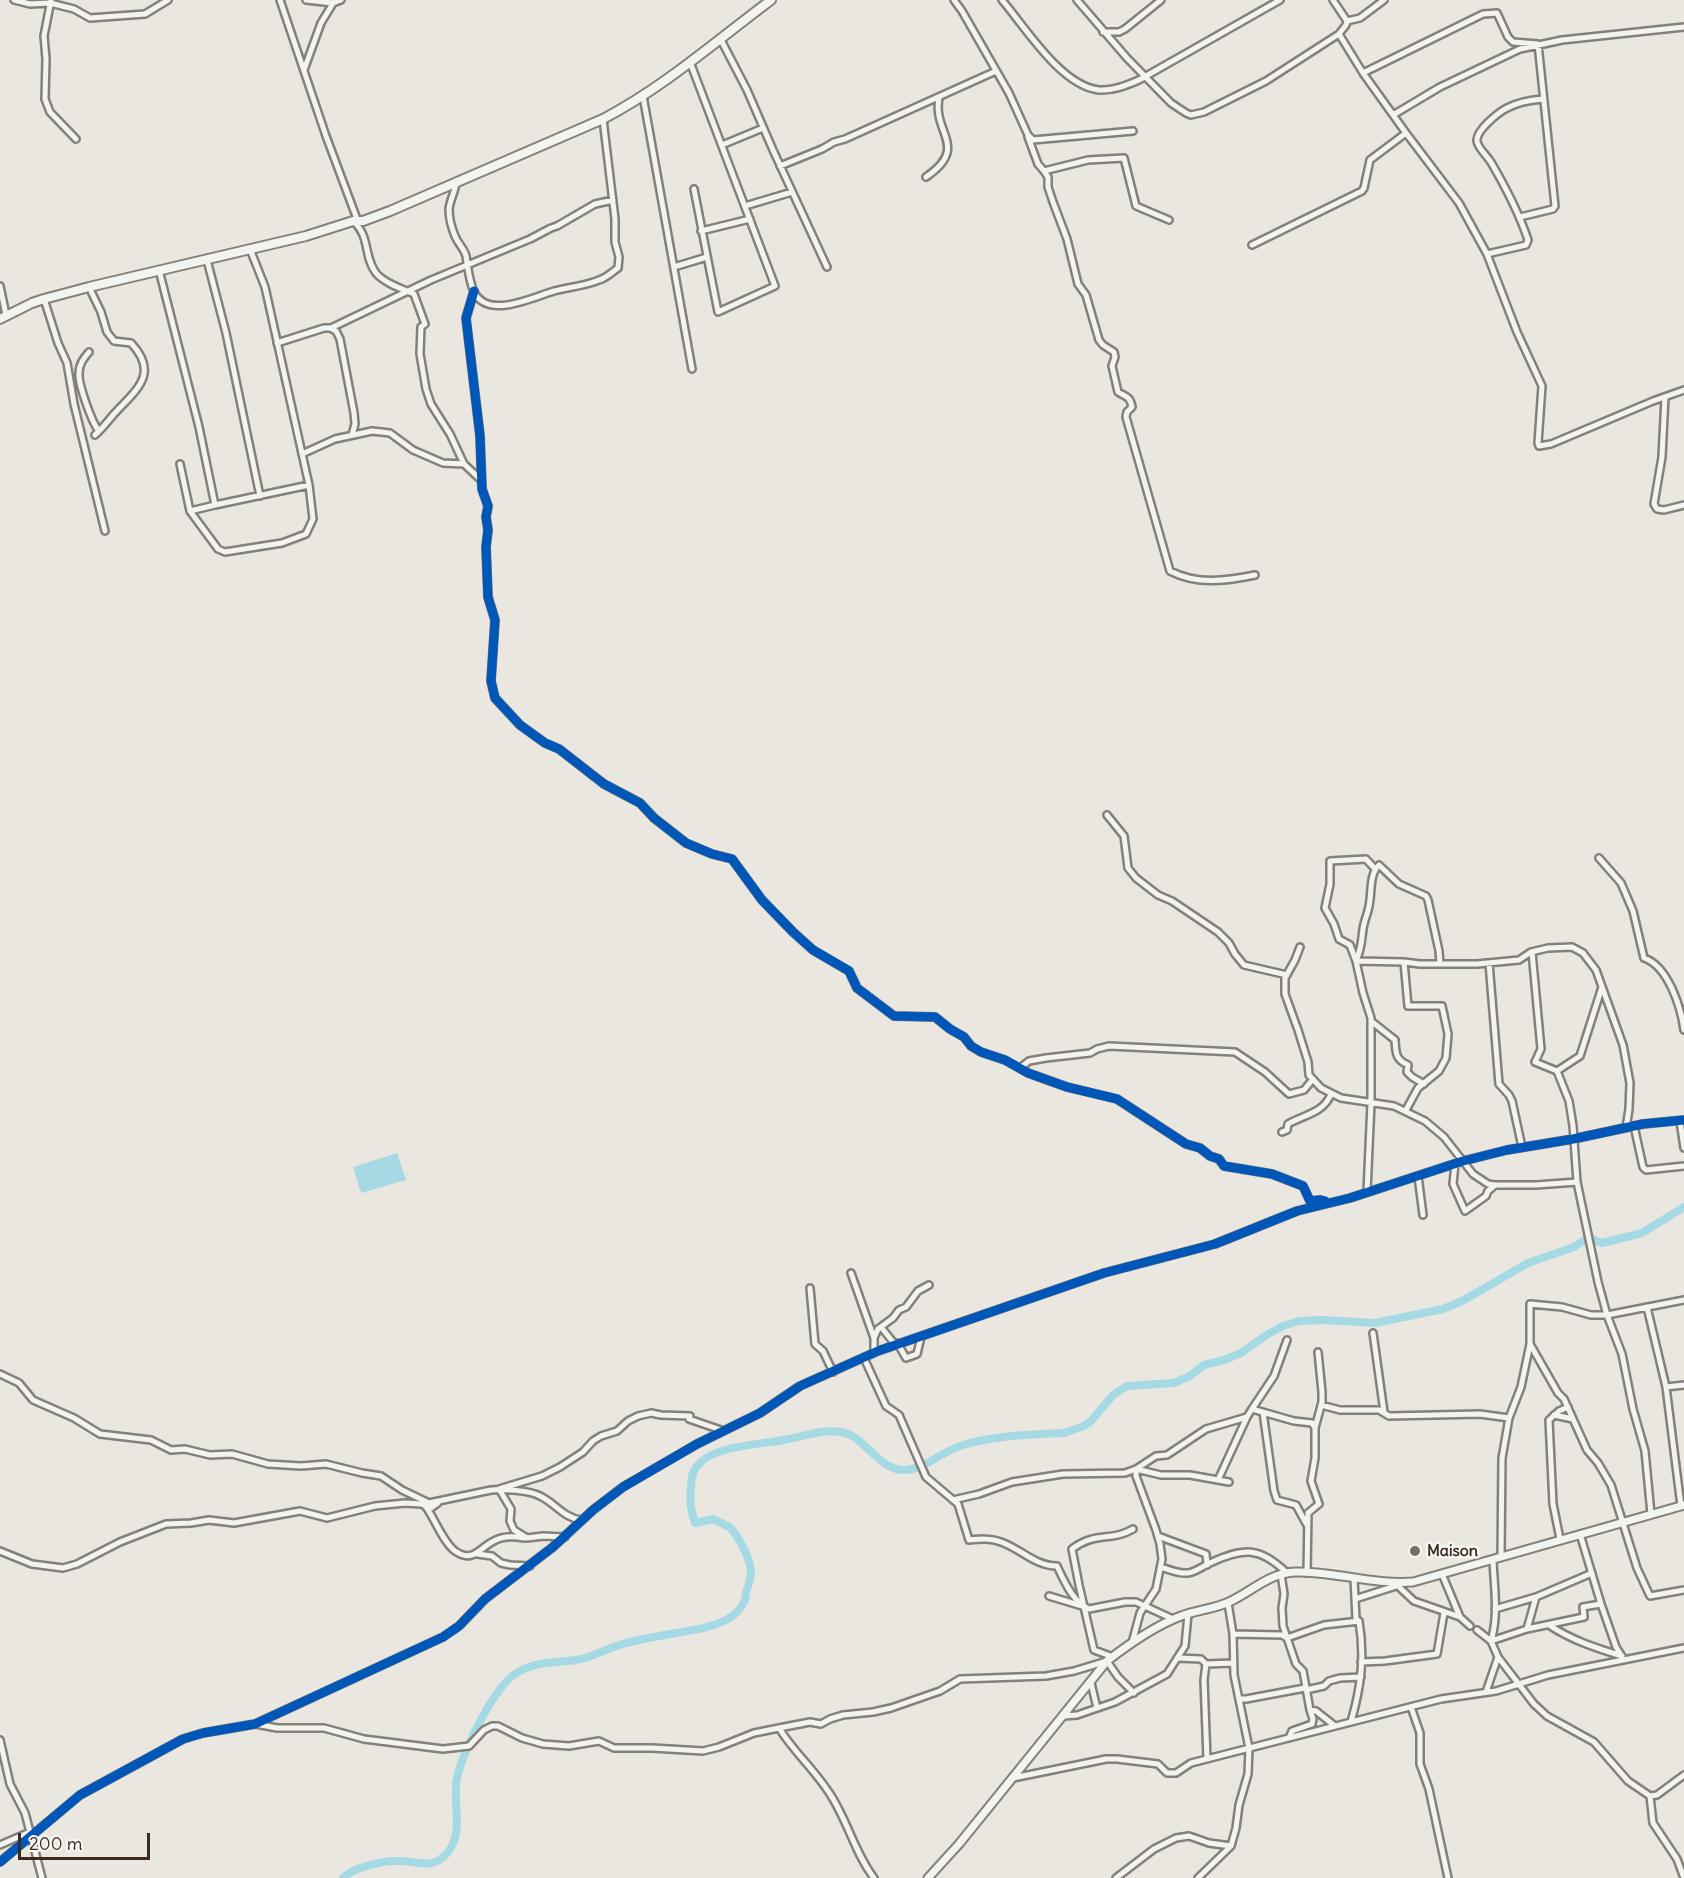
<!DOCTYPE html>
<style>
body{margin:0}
#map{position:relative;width:1684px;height:1878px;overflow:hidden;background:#eae7e0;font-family:Delius,sans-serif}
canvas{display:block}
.scale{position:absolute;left:18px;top:1833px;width:132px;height:27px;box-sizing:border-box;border:3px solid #3b2a1e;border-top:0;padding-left:8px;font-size:18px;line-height:21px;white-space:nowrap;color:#3b2a1e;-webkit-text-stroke:4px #f6f6f2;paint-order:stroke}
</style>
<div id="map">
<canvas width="1684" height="1878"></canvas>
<div class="scale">200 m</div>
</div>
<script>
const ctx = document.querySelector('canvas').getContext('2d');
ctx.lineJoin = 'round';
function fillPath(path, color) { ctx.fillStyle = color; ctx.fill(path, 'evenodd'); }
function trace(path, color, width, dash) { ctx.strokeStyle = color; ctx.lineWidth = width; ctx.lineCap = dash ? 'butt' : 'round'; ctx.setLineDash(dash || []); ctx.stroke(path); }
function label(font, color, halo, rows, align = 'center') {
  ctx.font = font + ' Delius,sans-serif'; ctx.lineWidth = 5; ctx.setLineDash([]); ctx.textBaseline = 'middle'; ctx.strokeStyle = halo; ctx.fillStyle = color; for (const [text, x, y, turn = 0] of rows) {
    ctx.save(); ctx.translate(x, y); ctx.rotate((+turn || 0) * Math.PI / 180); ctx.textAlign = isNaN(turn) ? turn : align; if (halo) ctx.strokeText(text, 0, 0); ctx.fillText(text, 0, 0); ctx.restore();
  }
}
fillPath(new Path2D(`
 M397 1153 406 1180 361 1193 353 1167Z`), '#a5dae4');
trace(new Path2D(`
 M343 1878C352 1868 384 1860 398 1861 419 1861 433 1871 448 1852 463 1833 454 1807 456 1785 458 1759 493 1689 515 1674 534 1661 554 1663 576 1660 592 1658 607 1648 623 1644 640 1639 658 1636 676 1633 697 1630 734 1625 744 1602 745 1600 746 1595 746 1593 748 1586 751 1579 751 1571 750 1559 738 1534 729 1527 724 1524 718 1522 713 1519L695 1523C691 1511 689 1500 691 1487 691 1480 692 1472 697 1466 713 1445 759 1445 783 1440 802 1437 821 1429 841 1432 866 1436 878 1472 907 1470 926 1468 942 1452 960 1446 994 1435 1029 1435 1064 1433L1084 1426 1091 1421 1113 1395 1127 1386 1174 1383 1190 1376 1204 1365 1224 1360 1241 1353 1268 1334 1283 1326 1299 1321 1322 1320 1375 1323 1443 1309 1462 1301 1528 1263 1574 1247 1583 1241 1592 1239 1602 1243 1642 1233 1684 1207`), '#a5dae4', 8);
const minor = new Path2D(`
 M14 0 30 4 50 3 74 9 90 18 145 14 168 0
 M51 0 44 36 46 59 45 99 50 112 76 139
 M280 0 326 136 357 219 353 221C371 237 363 256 376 273 384 283 402 289 414 294L425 324 421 327 420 354 426 389 431 404 450 434 464 464 481 480
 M306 0 333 3 341 0
 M954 0 962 11 1009 93 1028 135 1033 140 1133 131
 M1002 0C1025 27 1061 86 1099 90 1113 91 1127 85 1139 80L1280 0
 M1077 0 1127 58 1171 103 1186 113 1191 115 1204 112 1266 81 1339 34
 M1333 0 1347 21 1346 25 1339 34 1363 73 1406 133 1459 203 1487 254 1517 332 1542 386 1538 443 1539 446 1551 444 1653 401 1684 390
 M1347 21 1360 18 1384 0
 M1103 32H1119L1125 29 1161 0
 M720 38 747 90 773 150 827 267
 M690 62 775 286 718 312 694 189
 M304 70 321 23 335 0
 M1363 73 1483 14 1497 13 1508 37 1513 42 1538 44 1555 206 1553 209 1520 217
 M643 96 692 369
 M1393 115 1440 87 1520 49 1562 40 1684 27
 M1028 137 1038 164 1044 171 1088 160 1124 158 1136 206 1169 220
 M722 145 763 128
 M780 166 822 149 834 142 845 139 996 71
 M1044 171 1048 177V187L1053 202 1067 239 1078 284 1086 295 1099 340 1103 345 1114 352 1115 357 1112 366 1118 392C1126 397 1130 396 1132 407L1127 412 1126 417 1170 571C1197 585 1226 581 1255 575
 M926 177C970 147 932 133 939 98
 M456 183C455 192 450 200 449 209 449 217 452 229 455 236 458 244 464 248 466 256 468 268 469 281 474 292 488 320 533 297 554 291 569 287 585 286 599 280 606 278 612 272 618 268L619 257 615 242V219L603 119
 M745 206 792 192
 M701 231 750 219
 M1252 245 1362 191 1364 188 1370 160 1406 133
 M1487 254 1526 245 1528 240C1519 213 1506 188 1492 164 1488 156 1478 149 1477 141 1476 130 1499 112 1507 108 1518 102 1531 100 1543 99
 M207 260 226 333 260 496
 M674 267 707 257
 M159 270 199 427 215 505 190 511
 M0 286 6 315
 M89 287 101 312 107 332 114 341 131 343C160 374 136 390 114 414 108 421 102 429 95 435
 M474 291 466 318 480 436 482 489 488 506 486 517 488 530 486 547 488 597 495 620 491 681 495 698 520 725 545 743 559 749 604 784 640 803 654 818 686 843 712 854 732 859 762 900 793 932 813 950 849 971 857 988 894 1016 935 1017 950 1029 964 1037 971 1046 981 1052 1005 1060 1028 1073 1067 1087 1117 1099 1186 1144 1200 1148 1210 1156 1219 1159 1224 1166 1272 1174 1303 1186 1310 1201 1320 1200 1329 1203
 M44 299 58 343 67 363 74 404 105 531
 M331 328 431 280 530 239 551 228 557 226 595 204 613 200
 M277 343 324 328H330L336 331 340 339 354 413 355 424 352 435
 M89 352C84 358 79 364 79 373 78 384 92 423 99 431
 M1665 397 1662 457 1654 504 1657 509 1664 510 1684 505
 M302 454 335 439 372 431 390 433 413 450 443 463 464 464
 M180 464 190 511 218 549 225 552 282 543 306 534 313 519 309 485 265 287 250 249
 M215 505 309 485
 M1107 815 1124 836 1128 868 1136 878 1158 895 1172 901 1218 932 1229 943 1235 954 1244 965 1287 975
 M1599 858 1621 883 1633 911 1644 958C1668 966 1681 1007 1684 1030
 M1300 947 1295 960 1285 978V994L1298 1030 1308 1062 1309 1075 1321 1088 1341 1098 1394 1106 1425 1121 1444 1137 1473 1174 1488 1184 1495 1185H1536L1577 1182
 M1532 952 1541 1049 1535 1062 1557 1071 1569 1101 1573 1126 1577 1182 1598 1282 1607 1315 1622 1354 1633 1409 1645 1451 1651 1514
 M1404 962 1420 964H1477L1519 960 1531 952 1548 948 1572 947 1583 953 1596 970 1623 1045 1630 1083 1629 1109 1626 1128
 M1489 963 1499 1084 1509 1095 1512 1101 1522 1147
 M1371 1021 1395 1040C1396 1053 1395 1059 1408 1065L1407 1072 1412 1077 1424 1084
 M1020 1068 1029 1061 1046 1058 1090 1053 1097 1049 1109 1046 1235 1052 1265 1072 1289 1094 1304 1090 1313 1079
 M1557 1071 1580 1056 1602 987
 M1406 1110 1418 1088 1439 1071 1446 1058 1448 1034 1442 1006H1408L1404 962 1356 961C1362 947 1361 943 1363 929 1364 921 1368 913 1369 906 1372 893 1369 874 1379 865L1399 884 1426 896 1428 900 1439 951 1440 964
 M1680 1121 1684 1148
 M1634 1126 1643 1167 1646 1170 1684 1166
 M1282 1132 1287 1130 1288 1124C1303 1115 1324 1113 1331 1094
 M1455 1164 1453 1184 1465 1211 1486 1196 1488 1191 1495 1185
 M1418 1176 1423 1215
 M1367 1192 1371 1103V1018L1363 993 1356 961 1350 945 1339 939 1334 924 1325 908 1330 884V861L1366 859 1375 869
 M851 1273 874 1338V1353
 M810 1288 815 1344 823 1351 833 1372
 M1647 1307 1666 1387 1681 1506
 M881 1327 893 1342 898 1344 906 1358 917 1354 921 1337
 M1373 1333 1384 1412
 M874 1338 878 1329 893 1318 899 1310 906 1307 918 1291 929 1285
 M1530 1344 1558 1393 1564 1399 1587 1450 1598 1463 1611 1485 1637 1568 1650 1596 1684 1590
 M864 1358 886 1406 899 1415 926 1477 958 1504 969 1540C980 1539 991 1538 1001 1542 1021 1549 1035 1566 1057 1566 1064 1581 1073 1602 1089 1609L1125 1602H1136L1173 1619
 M0 1374 19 1383 33 1400 74 1418 100 1434 151 1440 171 1450 185 1449 210 1455 232 1454 268 1464 301 1466 326 1464 362 1473 381 1476 402 1490 429 1503 491 1490C503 1489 529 1490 540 1496 555 1503 564 1518 581 1520
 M1666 1387 1684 1385
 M1321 1405 1340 1410H1379L1389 1416 1480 1414 1509 1418
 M1252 1409 1274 1376 1287 1340
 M1263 1412 1274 1491 1277 1500 1296 1505 1307 1525
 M1554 1415 1573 1419
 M1315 1428 1322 1402V1392L1318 1352
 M1218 1480 1247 1417
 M953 1500 979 1494 1012 1482 1063 1474 1125 1473 1136 1469 1156 1456 1167 1455 1206 1429 1247 1417 1252 1409 1294 1421 1312 1423 1315 1428V1458L1311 1481 1319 1504 1308 1513 1307 1573
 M426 1507C435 1519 443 1542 455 1551 472 1563 479 1549 492 1542 501 1536 513 1536 524 1538
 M1580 1534 1601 1604 1616 1647 1621 1655
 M1158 1536 1206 1554 1207 1565
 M565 1537 543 1536 527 1538 514 1530 510 1521 511 1509 499 1489 542 1476 560 1467 583 1452 593 1441 601 1436 617 1431 628 1421 638 1416 651 1413 661 1415 690 1416 689 1419 721 1430
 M1560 1539 1553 1504 1549 1420 1559 1411 1568 1407
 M0 1551 32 1564 63 1568 77 1564 120 1542 166 1524 191 1523 209 1520 234 1523 300 1511 327 1518 375 1506 405 1503 421 1504 431 1508 438 1503
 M477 1554 492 1556 501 1563 510 1565 530 1566
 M1501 1556 1502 1458 1509 1418 1521 1387 1530 1344V1304L1562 1307 1591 1315H1607L1684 1300
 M1161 1567C1170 1570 1179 1574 1188 1573 1196 1572 1203 1566 1210 1563 1244 1547 1260 1547 1287 1573
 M1281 1574 1284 1594 1282 1608 1283 1626 1296 1664 1303 1671 1310 1710 1313 1719 1312 1724 1292 1731 1289 1738
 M1442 1574 1460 1617 1470 1626
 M1398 1586 1414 1601 1460 1617
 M1049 1596 1082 1606
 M1355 1599 1399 1585
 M1495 1609 1536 1597 1592 1573
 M1549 1625C1571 1640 1596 1648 1622 1656
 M1527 1629 1536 1597
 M1477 1630 1491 1641 1498 1657 1534 1704 1547 1716 1594 1742 1628 1781 1650 1796 1657 1795 1684 1775
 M1233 1634 1282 1635 1287 1638 1324 1625 1359 1621
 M1491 1641 1527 1629 1584 1617 1583 1607 1601 1604
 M1491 1641C1499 1615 1494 1586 1493 1560
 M1132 1643 1140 1613 1156 1589 1162 1559 1160 1544 1156 1530 1136 1476V1469L1161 1475H1190L1229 1482
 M1113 1657 1094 1650 1079 1585 1072 1549C1096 1531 1111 1542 1133 1529
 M1179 1658 1201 1659 1206 1664 1233 1663
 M1361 1662 1385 1661 1437 1654 1444 1613
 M1206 1664 1204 1680 1207 1759
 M1091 1683 1097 1708
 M1306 1690 1324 1686 1329 1681 1340 1678 1361 1677
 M1486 1692 1498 1657
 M1239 1699H1246L1305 1688
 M1411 1707 1420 1733V1764L1429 1789 1448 1878
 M1310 1710 1316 1711 1335 1726
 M1064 1716 1077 1715 1115 1702 1167 1674 1185 1646 1188 1614
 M1351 1722C1361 1687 1365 1657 1359 1621L1356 1619 1354 1578
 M256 1724 277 1728H324L364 1739 443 1749 469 1746 484 1730 492 1726H498L522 1738 543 1744 569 1746 599 1741 614 1748H652L703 1751 719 1747 754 1733 779 1728 810 1722 821 1724 830 1719 843 1715 873 1712 891 1708 940 1691 960 1679 1046 1676 1074 1671 1107 1661 1118 1677 1134 1693
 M779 1728C793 1751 813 1768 828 1791 847 1818 854 1852 874 1878
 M0 1740 10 1784 25 1813 42 1878
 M1013 1778 1106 1759H1117L1158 1764 1167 1773H1176L1191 1763 1441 1699 1496 1691 1548 1675 1684 1648
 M1650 1796 1653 1823 1677 1859 1684 1878
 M0 1845 30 1832
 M0 1862 80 1795 183 1739 203 1733 255 1724 443 1637 459 1626 485 1599 553 1547 593 1510 623 1487 697 1444 760 1413 800 1386 878 1351 1104 1273 1215 1244 1297 1211 1350 1198 1463 1161 1507 1150 1573 1139 1643 1124 1684 1120
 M1116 1878 1154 1849 1176 1838 1189 1836 1209 1843 1231 1846
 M1198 1878 1231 1846 1236 1828 1239 1805 1248 1774 1249 1748 1234 1675 1233 1634 1228 1603`);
const tertiary = new Path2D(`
 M928 1878 959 1844 1107 1661C1129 1644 1154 1626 1181 1616 1196 1610 1214 1609 1229 1602 1251 1592 1269 1573 1295 1572 1334 1571 1373 1585 1413 1582L1684 1505`);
const secondary = new Path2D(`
 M0 319 32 303 44 299 89 287 306 236 353 221H363L390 211 603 119C664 87 716 41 771 0`);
trace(minor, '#85807a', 10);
trace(tertiary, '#85807a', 11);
trace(secondary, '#85807a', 12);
trace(minor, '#f3f3f0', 5);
trace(tertiary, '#f3f3f0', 7);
trace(secondary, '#f3f3f0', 8);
trace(new Path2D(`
 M474 291 466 318 480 436 482 489 488 506 486 517 488 530 486 547 488 597 495 620 491 681 495 698 520 725 545 743 559 749 604 784 640 803 654 818 686 843 712 854 732 859 762 900 793 932 813 950 849 971 857 988 894 1016 935 1017 950 1029 964 1037 971 1046 981 1052 1005 1060 1028 1073 1067 1087 1117 1099 1186 1144 1200 1148 1210 1156 1219 1159 1224 1166 1272 1174 1303 1186 1310 1201 1320 1200 1325 1201
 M0 1862 80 1795 183 1739 203 1733 255 1724 443 1637 459 1626 485 1599 553 1547 593 1510 623 1487 697 1444 760 1413 800 1386 878 1351 1104 1273 1215 1244 1297 1211 1350 1198 1463 1161 1507 1150 1573 1139 1643 1124 1684 1120`), '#0057b8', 9);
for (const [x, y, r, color] of [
 [1415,1551,6,"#786c62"]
]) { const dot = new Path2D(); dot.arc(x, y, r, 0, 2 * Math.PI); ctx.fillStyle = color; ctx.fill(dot); trace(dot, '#f6f6f2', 2); }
label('bold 16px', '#3b2a1e', '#f6f6f2', [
 ["Maison",1427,1551]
], 'left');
</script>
